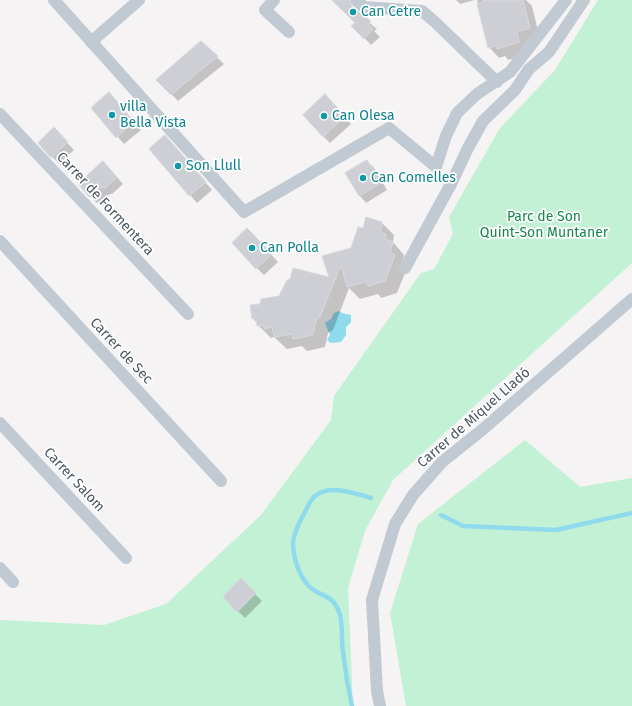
<!DOCTYPE html>
<meta charset="utf-8">
<style>
body{margin:0}
canvas{display:block;background:#f5f3f3}
</style>
<canvas width="632" height="706"></canvas>
<script>
const ctx = document.querySelector('canvas').getContext('2d');
ctx.lineJoin = 'round';
function fillPath(path, color) { ctx.fillStyle = color; ctx.fill(path, 'evenodd'); }
function trace(path, color, width, dash) { ctx.strokeStyle = color; ctx.lineWidth = width; ctx.lineCap = dash ? 'butt' : 'round'; ctx.setLineDash(dash || []); ctx.stroke(path); }
function label(font, color, halo, rows, align = 'center') {
  ctx.font = font + ' "Fira Sans",sans-serif'; ctx.lineWidth = 3.5; ctx.setLineDash([]); ctx.textBaseline = 'middle'; ctx.strokeStyle = halo; ctx.fillStyle = color; for (const [text, x, y, turn = 0] of rows) {
    ctx.save(); ctx.translate(x, y); ctx.rotate((+turn || 0) * Math.PI / 180); ctx.textAlign = isNaN(turn) ? turn : align; if (halo) ctx.strokeText(text, 0, 0); ctx.fillText(text, 0, 0); ctx.restore();
  }
}
fillPath(new Path2D(`
 M598 0H632V263L393 480 365 531 348 588 353 706H0V620L104 625 166 604 261 515 331 420 334 396 413 284 421 273 434 269 453 234 449 217 500 128 555 70Z
 M525 440 580 487 632 478V706H406L390 613 418 524Z`), '#c3f1d5');
fillPath(new Path2D(`
 M339 311 342 313 351 315V322L346 327V335L341 342 331 343 327 340 330 335 325 323 331 319 334 313Z`), '#90daee');
fillPath(new Path2D(`
 M340 0H348L357 12 377 29 374 31 380 37 371 45 353 26 356 23Z
 M456 0H475L460 4Z
 M477 0H526L532 6 540 39 520 57 508 60 505 56 499 58 489 47Z
 M201 42 224 64 178 101 158 80Z
 M116 100 141 130 124 144 92 108Z
 M332 103 351 124 330 143 323 136Z
 M54 129 74 150 59 164 39 143Z
 M172 144 212 190 197 203 151 149Z
 M367 161 374 168 387 190 366 203 360 196 346 174Z
 M110 169 123 184 112 194H110L97 203 90 196Z
 M382 223 394 235 393 242 404 255 402 264 407 268 397 293 381 298 378 294 360 299 349 288 333 330 328 333 325 347 307 351 302 346 287 349 274 337 271 338 258 325 253 318 260 305 330 279 363 230Z
 M254 236 278 262 264 275 257 268Z
 M241 580 262 601 245 618 224 597Z`), '#0003');
trace(new Path2D(`
 M441 515 463 526 556 530 632 513
 M352 706C348 688 345 670 343 652 341 640 343 626 340 615 335 598 328 598 315 591 300 582 293 558 293 542 294 530 303 516 308 506 319 480 351 492 371 498`), '#90daee', 4.5);
const building = new Path2D(`
 M332 0H349L351 6 371 21 368 24 373 29 364 39 351 26 355 23Z
 M483 0H523L530 28 517 32 519 42 497 49 496 46 488 48 477 4 484 2Z
 M201 41 218 56 171 95 156 80Z
 M109 92 134 122 116 138 91 108Z
 M325 94 345 116 323 137 303 115Z
 M54 127 68 142 51 158 38 143Z
 M165 135 206 182 189 196 149 149Z
 M367 160 381 183 359 196 345 173Z
 M103 161 117 177 105 188 102 187 89 197 78 184Z
 M366 217 382 222 381 232 386 234 385 239 393 242 390 253 395 255 385 281 368 286 366 282 347 287 341 265 320 317 316 320 313 335 293 339 292 334 274 337 272 327 264 329V325L257 326 256 318 252 319 250 305 260 304 261 299 279 296 287 280 290 279 293 268 329 277 322 256 351 248 358 227 363 228Z
 M247 228 272 254 256 269 232 243Z
 M241 578 256 593 237 612 223 597Z`);
fillPath(building, '#cdcfd5');
trace(building, '#d7d9de', 1);
trace(new Path2D(`
 M54 0 244 212 389 128 436 167 446 136 457 113 477 94 510 72 566 0
 M274 0 265 10 289 32
 M356 0 364 7 422 11 435 22 497 82
 M91 42 139 0
 M0 114 188 314
 M0 241 221 481
 M405 268 451 184 468 148 483 121 515 90 529 69 549 52 584 0
 M0 423 126 558
 M0 568 13 582
 M380 706 377 691 372 600 395 524 413 495 442 462 482 430 632 299`), '#c1cad2', 12);
for (const [x, y, r, color] of [
 [353,12,4,"#0f9aa8"],
 [112,115,4,"#0f9aa8"],
 [324,116,4,"#0f9aa8"],
 [178,166,4,"#0f9aa8"],
 [363,178,4,"#0f9aa8"],
 [252,248,4,"#0f9aa8"]
]) { const dot = new Path2D(); dot.arc(x, y, r, 0, 2 * Math.PI); ctx.fillStyle = color; ctx.fill(dot); trace(dot, '#fff', 1.5); }
label('14px', '#0d838f', '#fff', [
 ["Can Cetre",361,12],
 ["villa",120,107],
 ["Bella Vista",120,123],
 ["Can Olesa",332,116],
 ["Son Llull",186,166],
 ["Can Comelles",371,178],
 ["Can Polla",260,248]
], 'left');
label('14px', '#4a5661', '#fff', [
 ["Carrer de Formentera",105,204,47],
 ["Carrer de Sec",121,351,47],
 ["Carrer de Miquel Lladó",474,418,-41],
 ["Carrer Salom",74,480,47]
]);
label('14px', '#17864f', '#fff', [
 ["Parc de Son",544,217],
 ["Quint-Son Muntaner",544,233]
]);
</script>
